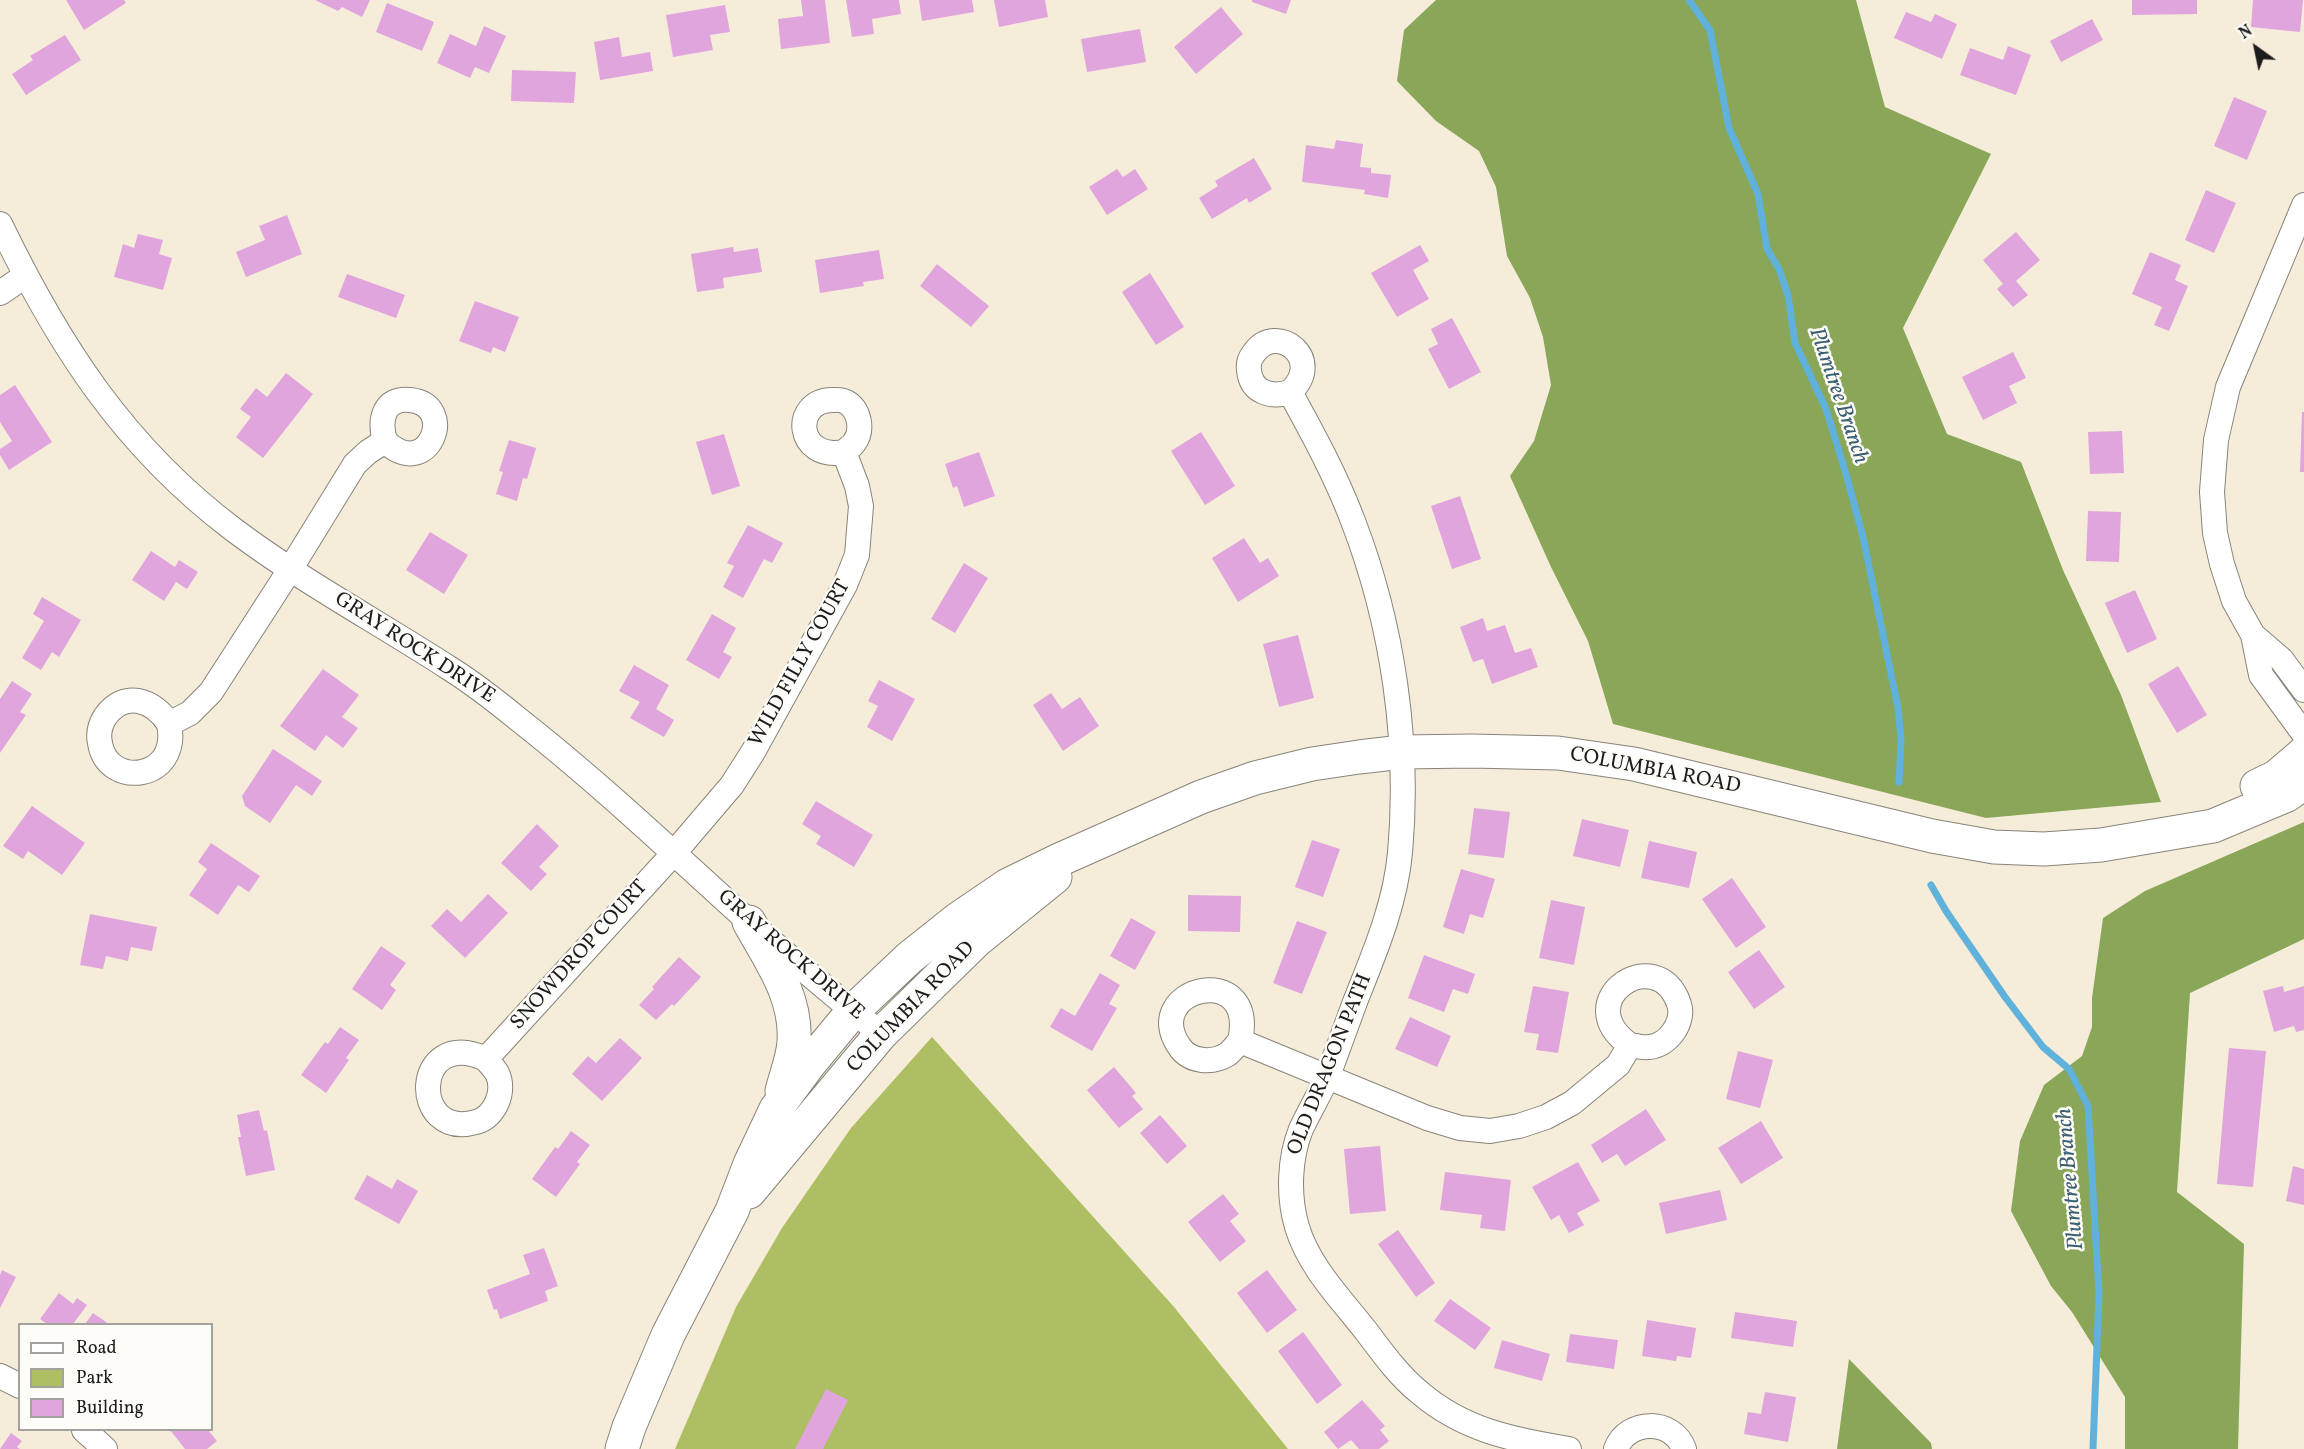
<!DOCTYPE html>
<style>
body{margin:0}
#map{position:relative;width:2304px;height:1449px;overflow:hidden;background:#f5edd9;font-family:Vollkorn,serif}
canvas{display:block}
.legend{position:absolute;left:18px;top:1323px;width:195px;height:108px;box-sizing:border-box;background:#fdfcf7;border:2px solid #a3a29f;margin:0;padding:8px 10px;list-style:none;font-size:18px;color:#1c1c1c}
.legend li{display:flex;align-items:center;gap:12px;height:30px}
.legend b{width:30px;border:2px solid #a3a29f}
.north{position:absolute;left:2226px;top:18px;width:60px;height:60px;-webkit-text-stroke:4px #fdfcf7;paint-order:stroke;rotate:327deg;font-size:16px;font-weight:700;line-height:24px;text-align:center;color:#1c1c1c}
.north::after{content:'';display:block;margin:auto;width:21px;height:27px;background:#1c1c1c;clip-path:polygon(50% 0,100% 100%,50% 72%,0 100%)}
</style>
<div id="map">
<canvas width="2304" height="1449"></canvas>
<ul class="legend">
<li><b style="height:8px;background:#fff"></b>Road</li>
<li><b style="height:16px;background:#adbf62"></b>Park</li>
<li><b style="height:16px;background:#e1a5dd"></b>Building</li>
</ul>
<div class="north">N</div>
</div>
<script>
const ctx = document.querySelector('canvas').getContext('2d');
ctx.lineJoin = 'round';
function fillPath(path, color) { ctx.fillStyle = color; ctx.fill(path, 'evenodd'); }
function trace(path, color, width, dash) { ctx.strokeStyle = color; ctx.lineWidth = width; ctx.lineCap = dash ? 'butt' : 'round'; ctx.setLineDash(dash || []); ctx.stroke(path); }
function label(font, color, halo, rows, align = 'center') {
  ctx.font = font + ' Vollkorn,serif'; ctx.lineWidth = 5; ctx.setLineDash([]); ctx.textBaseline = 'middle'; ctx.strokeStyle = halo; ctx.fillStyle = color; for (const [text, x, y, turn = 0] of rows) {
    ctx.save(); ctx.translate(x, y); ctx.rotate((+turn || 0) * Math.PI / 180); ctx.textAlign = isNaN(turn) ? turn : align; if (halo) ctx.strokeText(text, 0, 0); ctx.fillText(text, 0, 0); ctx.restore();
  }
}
fillPath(new Path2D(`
 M932 1037 1174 1307 1288 1449H675L736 1307 782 1228 851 1128Z`), '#adbf62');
fillPath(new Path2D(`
 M1436 0H1856L1885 107 1991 154 1903 328 1947 434 2021 462 2063 570 2121 695 2161 802 1986 818 1613 724 1588 641 1551 567 1510 476 1534 441 1551 385 1543 337 1530 298 1507 256 1496 187 1479 151 1436 121 1397 81 1404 30Z
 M2304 822V939L2190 993 2177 1192 2244 1244 2238 1449H2125V1397L2072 1312 2051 1286 2011 1211 2020 1141 2044 1085 2082 1056 2092 1027V998L2103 918 2145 891Z
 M1849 1359 1931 1443 1932 1449H1837Z`), '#8aa658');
trace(new Path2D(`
 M1689 0 1710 30 1729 128 1758 194 1767 249 1779 269 1788 295 1795 343 1826 409 1846 474 1863 537 1898 708 1901 740 1899 782
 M1931 885 1946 911 2005 997 2043 1047 2069 1069 2088 1106 2099 1294 2093 1449`), '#60b1db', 7);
fillPath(new Path2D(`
 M66 0H124L126 3 84 30Z
 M315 0H370L362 17 342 7 338 11Z
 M801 0H825L830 43 781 49 778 19 803 16Z
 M846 0H899L901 14 872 19 874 34 852 37Z
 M919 0H972L974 12 922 21Z
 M994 0H1045L1048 17 999 27Z
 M1252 0H1291L1286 14 1252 2Z
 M2132 0H2197V14L2132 15Z
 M2253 0H2303L2300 32 2251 27Z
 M387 3 434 22 422 51 376 32Z
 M725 5 730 32 710 35 713 50 673 57 666 15Z
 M1221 7 1243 34 1196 74 1174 47Z
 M1906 12 1931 22 1935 14 1957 24 1942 59 1894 38Z
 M2092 19 2103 40 2061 62 2050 41Z
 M484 26 506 36 489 73 475 67 470 78 437 63 450 34 476 46Z
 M1140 29 1146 62 1087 72 1081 39Z
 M65 35 81 60 26 95 12 74 33 60 30 56Z
 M619 37 622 57 650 52 653 71 600 80 594 42Z
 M2008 46 2031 55 2016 95 1960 75 1970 48 2003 60Z
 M512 70 576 72 574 103 511 101Z
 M2234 97 2267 111 2247 160 2214 146Z
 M1336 140 1363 144 1360 167 1371 168V173L1391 175 1388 198 1364 194 1365 190 1302 182 1306 145 1334 149Z
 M1254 158 1272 189 1249 203 1247 198 1212 219 1199 198 1218 186 1215 181Z
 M1117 169 1123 177 1135 169 1148 189 1107 215 1089 187Z
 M2206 190 2236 203 2214 253 2185 240Z
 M287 215 302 254 246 277 236 252 265 240 259 226Z
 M2016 232 2040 260 2016 281 2028 295 2013 307 1997 289 2003 284 1983 260Z
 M138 234 163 240 159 254 172 258 163 290 114 277 123 244 134 248Z
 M1420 245 1429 261 1413 270 1429 299 1397 317 1371 273Z
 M733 247 734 252 758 248 762 272 723 278 724 288 697 292 691 254Z
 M879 250 884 279 863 282 864 286 820 293 815 260Z
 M2150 252 2181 265 2175 280 2188 286 2169 331 2154 325 2162 307 2132 294Z
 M937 264 989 306 971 327 920 286Z
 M1150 273 1184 327 1156 345 1122 292Z
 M347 274 405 295 396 318 338 297Z
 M475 301 519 317 505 352 493 347 491 353 459 341Z
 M1452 318 1481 372 1449 389 1428 349 1438 344 1431 329Z
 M2013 352 2026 378 2009 386 2017 403 1983 420 1962 377Z
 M286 373 313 394 263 458 236 437 251 417 240 409 256 388 267 397Z
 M15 385 52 442 9 470 0 455V449L12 441 0 422V395Z
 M2302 412H2304V472H2300Z
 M2122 431 2124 473 2090 474 2088 432Z
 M1201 432 1235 486 1205 505 1171 451Z
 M724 434 740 486 712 495 696 442Z
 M509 440 536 448 527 479 523 478 517 501 496 494 503 472 499 471Z
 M979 452 995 496 964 507 957 486 953 488 945 464Z
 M1460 496 1481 559 1452 569 1431 506Z
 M2088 511 2121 512 2119 562 2086 561Z
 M748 525 783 543 772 563 764 559 743 598 723 587 734 566 727 563Z
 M430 532 468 555 444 594 406 570Z
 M1244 538 1260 563 1268 558 1279 576 1238 602 1212 558Z
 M151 551 175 567 179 560 198 572 187 589 176 582 164 601 132 580Z
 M964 563 988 578 955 633 931 619Z
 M2135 590 2157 639 2127 653 2105 603Z
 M42 597 81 620 59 657 52 652 41 670 22 658 44 621 33 614Z
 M712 614 736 628 723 652 732 657 719 679 686 660Z
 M1483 618 1487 631 1505 625 1515 653 1531 648 1538 667 1492 684 1483 659 1473 662 1460 627Z
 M1298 635 1314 698 1279 707 1263 644Z
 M634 665 669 685 656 709 674 720 664 737 630 718 640 702 619 691Z
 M2178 666 2207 715 2177 733 2148 684Z
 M323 669 359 695 342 717 358 728 343 748 326 735 315 751 280 726Z
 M879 680 915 699 892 741 867 727 878 706 868 701Z
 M12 681 32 694 20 712 26 715 0 753V699Z
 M1051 693 1062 709 1080 697 1099 726 1063 751 1033 705Z
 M273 749 322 781 312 796 296 785 270 823 245 806 242 796Z
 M816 801 873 835 854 867 816 844 821 836 802 824Z
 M32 806 85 843 62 875 28 851 23 859 3 846Z
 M1474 808 1510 812 1504 858 1468 854Z
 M1582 819 1629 830 1620 867 1573 856Z
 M537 824 559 846 539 867 547 874 531 891 501 863Z
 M1312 840 1340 849 1323 897 1295 887Z
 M1649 841 1697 852 1689 888 1641 878Z
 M211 843 260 876 249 892 238 885 218 915 189 895 207 869 198 862Z
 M1461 869 1495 879 1483 918 1470 914 1464 934 1443 927Z
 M1732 878 1766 927 1736 948 1702 899Z
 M488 894 508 913 465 958 431 926 447 909 461 922Z
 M1188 895 1241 896 1240 932 1188 931Z
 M1551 900 1585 907 1574 965 1539 958Z
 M90 914 157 927 152 951 131 947 128 961 106 956 103 969 80 965Z
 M1131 918 1156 932 1135 970 1110 956Z
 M1297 921 1327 932 1302 994 1273 983Z
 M381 946 406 963 390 985 396 990 382 1010 352 989Z
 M1759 950 1785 987 1754 1009 1728 972Z
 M1424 955 1475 974 1468 994 1453 989 1444 1012 1408 998Z
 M679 957 701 977 674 1006 672 1004 656 1020 639 1005 654 989 652 987Z
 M1100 973 1120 985 1109 1004 1117 1008 1092 1051 1050 1027 1061 1008 1075 1016Z
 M1533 986 1569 992 1558 1053 1536 1050 1539 1034 1524 1032Z
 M2283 986 2284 992 2304 986V1030L2296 1032 2294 1026 2274 1032 2263 991Z
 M1410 1017 1451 1036 1437 1067 1395 1049Z
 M340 1027 359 1040 346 1058 349 1060 326 1093 301 1075 325 1042 328 1044Z
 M620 1038 642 1058 602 1101 572 1074 588 1056 596 1063Z
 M2229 1048 2266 1051 2253 1187 2217 1184Z
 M1738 1051 1773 1060 1760 1108 1726 1099Z
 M1114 1067 1136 1093 1132 1096 1143 1109 1119 1128 1087 1090Z
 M1646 1109 1666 1140 1625 1166 1617 1154 1602 1163 1591 1145Z
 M259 1110 264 1131 267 1130 275 1170 246 1176 238 1137H241L237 1115Z
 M1160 1115 1187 1146 1167 1164 1140 1133Z
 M1761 1121 1783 1158 1741 1184 1718 1148Z
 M571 1131 590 1145 577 1162 580 1164 556 1197 532 1179 555 1147 558 1149Z
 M1380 1146 1386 1211 1350 1214 1344 1149Z
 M1578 1162 1600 1201 1577 1213 1584 1225 1569 1233 1559 1215 1551 1220 1532 1187Z
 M2293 1166 2304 1169V1205L2286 1201Z
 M1445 1172 1511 1180 1505 1231 1480 1228 1482 1215 1440 1210Z
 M367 1175 392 1189 397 1179 418 1191 399 1224 354 1199Z
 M1720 1190 1727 1220 1666 1234 1659 1203Z
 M1223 1194 1239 1214 1230 1221 1246 1241 1220 1262 1188 1222Z
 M1398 1230 1435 1283 1416 1297 1378 1244Z
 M544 1248 558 1286 545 1291 548 1301 500 1319 497 1309 494 1310 487 1290 530 1274 523 1255Z
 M2 1270 16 1277 0 1308V1275Z
 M1267 1270 1297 1310 1267 1333 1237 1293Z
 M59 1293 73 1304 77 1298 87 1305 73 1324H47L40 1319Z
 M1450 1299 1491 1328 1475 1350 1434 1321Z
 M1735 1312 1797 1321 1793 1347 1731 1338Z
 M93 1313 109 1324H85Z
 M1647 1320 1696 1328 1691 1358 1677 1356 1676 1361 1642 1356Z
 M1303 1332 1342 1385 1317 1404 1278 1351Z
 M1570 1334 1618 1340 1614 1369 1566 1362Z
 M1502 1340 1550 1354 1542 1381 1494 1368Z
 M826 1389 848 1400 823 1449H795Z
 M1765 1392 1796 1397 1788 1442 1744 1434 1748 1412 1761 1414Z
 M1362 1400 1385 1426 1380 1430 1389 1441 1379 1449H1359L1351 1440 1338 1449 1324 1432Z
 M170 1430H208L217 1441 207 1449H185Z
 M11 1433 22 1441 17 1447 20 1449H0Z`), '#e1a5dd');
const street = new Path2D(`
 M2304 205 2228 387 2216 440 2212 492 2215 533 2222 564 2234 601 2253 635 2261 675 2304 734
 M0 224C59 346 124 447 234 530 302 581 378 622 449 668 473 683 496 701 518 719 597 781 671 851 746 919 790 959 835 996 881 1034
 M0 293 25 276
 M1290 392C1326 359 1276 321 1254 353 1250 358 1248 364 1249 370 1251 393 1272 398 1290 392 1313 434 1336 476 1353 521 1393 625 1410 742 1400 853 1395 906 1374 954 1355 1002 1346 1026 1338 1049 1329 1073 1321 1092 1310 1110 1301 1129 1289 1159 1288 1196 1297 1227 1309 1267 1341 1299 1366 1331 1382 1352 1398 1375 1419 1392 1463 1430 1513 1440 1569 1449
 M2253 635 2281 659 2304 690
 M169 724C154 700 124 689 105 717 100 725 98 734 100 743 107 789 181 781 169 724L190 713 211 692 291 568 355 464 368 452 385 441C428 483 459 405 410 400 383 397 379 421 385 441
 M1240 1041C1236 1045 1232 1051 1228 1054 1212 1064 1189 1062 1179 1046 1140 988 1258 959 1240 1041L1427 1118 1460 1128 1490 1131 1519 1126 1546 1117 1572 1103 1618 1065 1630 1045C1636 1046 1643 1048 1649 1047 1668 1046 1685 1022 1679 1004 1657 940 1567 1001 1630 1045
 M486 1059C489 1063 494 1068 497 1073 506 1091 495 1117 476 1122 409 1141 412 1025 486 1059L674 853 732 785 753 752 845 585 857 555 861 506 857 486 844 452C847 449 852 446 854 443 864 430 859 409 846 402 841 399 837 400 832 400 791 401 796 461 844 452
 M0 1376 20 1386
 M84 1430 105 1449
 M1616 1449C1627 1419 1673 1418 1684 1449`);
const secondary = new Path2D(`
 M2257 786 2276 777 2304 753
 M749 922C770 960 797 996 794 1042 793 1058 786 1075 782 1091
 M749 1192 881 1034 976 941 1055 877
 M622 1449 629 1427 668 1335 732 1211 750 1164 776 1109 810 1063 853 1011 909 958 958 919 1008 885 1059 860 1201 797 1255 778 1312 764 1359 757 1402 752 1472 751 1558 753 1634 764 1932 836 1994 847 2044 849 2101 845 2213 826 2287 795 2304 783`);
trace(street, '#88847a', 26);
trace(secondary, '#88847a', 35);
trace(street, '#fff', 24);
trace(secondary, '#fff', 33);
label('21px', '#1c1c1c', '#fdfcf7', [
 ["GRAY ROCK DRIVE",414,649,33],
 ["WILD FILLY COURT",801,664,-61],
 ["COLUMBIA ROAD",1655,772,11],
 ["SNOWDROP COURT",580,956,-48],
 ["GRAY ROCK DRIVE",790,956,41],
 ["COLUMBIA ROAD",912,1008,-46],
 ["OLD DRAGON PATH",1331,1065,-68]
]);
label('italic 22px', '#3b5f72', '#fdfcf7', [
 ["Plumtree Branch",1837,396,71],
 ["Plumtree Branch",2072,1179,-95]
]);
</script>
